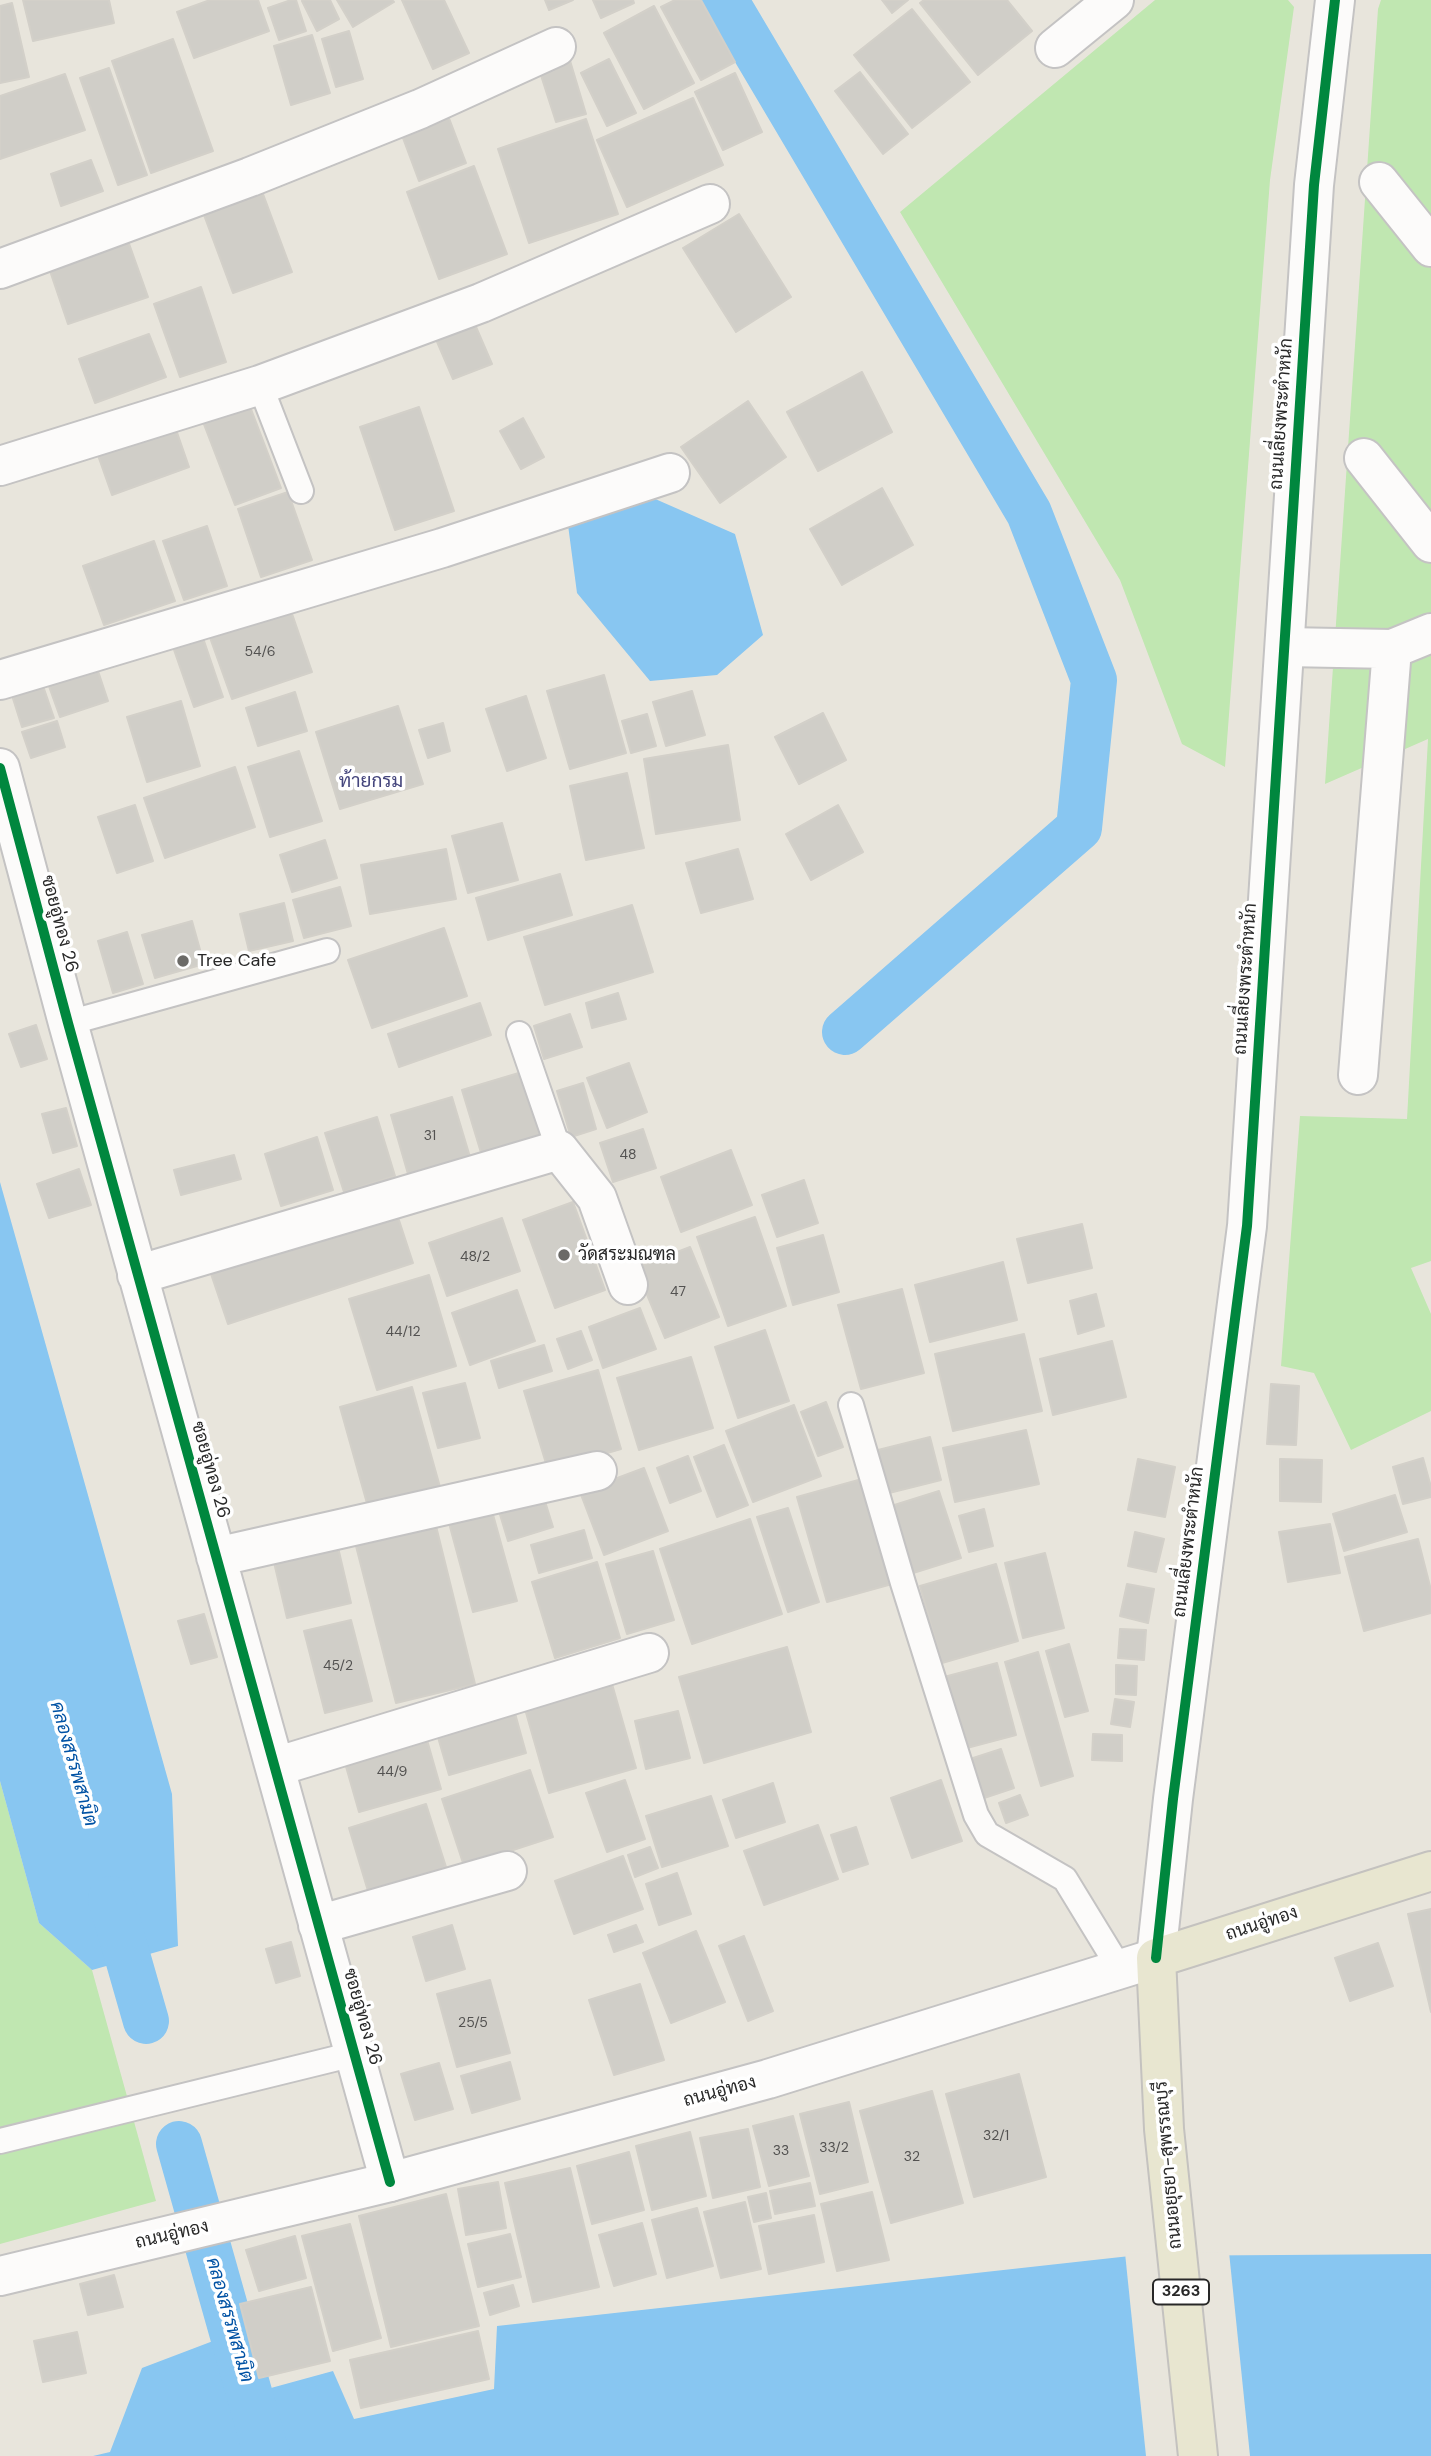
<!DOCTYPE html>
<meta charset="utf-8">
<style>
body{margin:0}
canvas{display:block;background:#e8e5dc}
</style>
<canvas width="1431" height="2456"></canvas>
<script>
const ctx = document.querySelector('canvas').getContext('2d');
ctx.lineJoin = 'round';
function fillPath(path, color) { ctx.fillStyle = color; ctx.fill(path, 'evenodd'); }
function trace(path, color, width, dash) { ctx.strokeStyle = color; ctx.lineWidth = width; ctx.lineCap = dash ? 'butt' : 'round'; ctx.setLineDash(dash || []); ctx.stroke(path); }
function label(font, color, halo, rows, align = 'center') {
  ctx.font = font + ' "DM Sans",Sarabun,sans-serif'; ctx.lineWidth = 7; ctx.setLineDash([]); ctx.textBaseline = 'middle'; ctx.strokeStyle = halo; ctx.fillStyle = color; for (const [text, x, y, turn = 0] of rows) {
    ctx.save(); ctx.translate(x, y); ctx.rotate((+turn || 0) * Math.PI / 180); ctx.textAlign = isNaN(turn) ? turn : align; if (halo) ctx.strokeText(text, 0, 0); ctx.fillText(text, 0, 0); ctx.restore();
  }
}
fillPath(new Path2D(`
 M1155 0H1288L1294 7 1270 180 1225 767 1182 744 1120 580 900 212Z
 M1381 0H1431V1261L1411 1268 1431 1314V1411L1351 1450 1314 1373 1281 1366 1300 1116 1407 1119 1428 739 1325 784 1378 9Z
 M0 1781 39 1923 92 1970 156 2201 0 2244Z`), '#c0e7b1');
fillPath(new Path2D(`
 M653 498 735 534 763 635 717 675 650 681 577 593 568 525Z
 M0 1182 172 1794 178 1946 92 1970 39 1923 0 1781Z
 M1431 2254V2456H93L110 2452 142 2368 242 2330 260 2391 333 2371 354 2419 494 2389 497 2326 1130 2256Z`), '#88c6f1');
fillPath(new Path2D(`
 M1229 2252 1250 2456H1146L1125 2253Z`), '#e8e5dc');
trace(new Path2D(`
 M725 0 1029 513 1094 680 1079 828 845 1032
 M111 1899 146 2021
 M179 2144 267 2456`), '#88c6f1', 46);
const building = new Path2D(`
 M23 0H109L114 23 33 41Z
 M210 0H258L269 31 194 58 177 12Z
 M291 0H296L306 31 279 40 268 8Z
 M305 0H330L339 19 317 31 302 1Z
 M337 0H392L394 2 353 27Z
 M402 0H444L469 53 433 69Z
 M545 0H573L549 10Z
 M593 0H633L634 3 601 18Z
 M675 0H701L735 62 701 80 661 7Z
 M882 0H908L892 13Z
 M924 0H1007L1032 31 978 75 920 3Z
 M12 3 29 77 0 83V6Z
 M654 6 694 83 644 109 604 33Z
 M912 9 970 82 912 128 854 55Z
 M349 31 363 79 336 87 322 39Z
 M312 35 330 93 291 105 274 46Z
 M173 39 213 151 151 173 112 61Z
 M568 54 586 114 556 122 537 63Z
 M609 59 636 113 607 126 581 73Z
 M109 68 147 175 118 185 80 78Z
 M860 72 908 134 883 154 835 91Z
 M735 73 762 132 723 150 695 92Z
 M65 74 85 130 0 159V96Z
 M693 98 723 165 627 207 597 140Z
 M444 105 466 163 419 181 397 122Z
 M586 119 618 214 529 243 498 149Z
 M91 160 103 191 61 206 51 174Z
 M474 166 507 254 439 279 407 192Z
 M263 194 292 272 233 293 204 215Z
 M739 214 791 297 736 332 683 248Z
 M127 238 148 297 68 324 48 265Z
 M201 287 226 362 180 377 154 304Z
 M470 313 492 364 453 379 432 330Z
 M149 334 166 377 95 403 79 359Z
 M862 372 892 432 818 471 787 412Z
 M246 396 281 488 235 505 200 414Z
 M748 401 786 457 720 503 681 447Z
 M419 407 454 511 395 530 360 427Z
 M172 418 189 467 112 495 94 444Z
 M523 418 544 457 521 469 500 431Z
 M882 488 913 545 842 585 810 529Z
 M288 492 312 560 261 577 238 509Z
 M207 526 227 586 184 600 163 541Z
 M154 541 175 601 104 625 83 566Z
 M289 605 312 672 232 699 208 632Z
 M203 638 223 697 194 707 173 647Z
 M95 662 108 701 60 717 46 678Z
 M604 675 626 753 570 769 547 691Z
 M41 680 54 718 22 727 10 689Z
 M692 691 705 735 666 746 653 702Z
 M295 692 307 731 258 746 246 708Z
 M526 696 546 758 507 771 486 709Z
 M181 701 200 766 147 782 127 717Z
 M398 706 423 784 340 809 316 732Z
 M823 713 846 760 799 784 775 737Z
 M647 714 656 746 631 753 622 721Z
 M57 721 65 747 31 758 22 732Z
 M443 723 450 751 428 758 419 730Z
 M728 745 740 820 656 834 644 759Z
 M299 751 322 821 270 837 248 767Z
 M235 767 255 827 165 858 144 798Z
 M627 773 644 848 586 860 570 786Z
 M135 805 153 861 117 873 98 817Z
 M838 805 863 852 811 880 786 834Z
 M502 823 518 880 468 893 452 836Z
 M325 840 337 878 292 892 280 855Z
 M446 849 456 899 370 914 361 865Z
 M738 849 753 899 701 913 686 863Z
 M560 874 572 915 488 940 476 898Z
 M340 887 351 926 304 938 293 900Z
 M284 903 293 941 249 951 240 914Z
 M632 905 653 972 545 1005 524 937Z
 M192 921 204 964 155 978 142 935Z
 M444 928 467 996 372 1028 348 960Z
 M127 932 143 984 113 993 98 941Z
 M618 993 626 1019 592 1028 586 1003Z
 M480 1003 491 1035 399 1067 388 1034Z
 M570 1014 582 1047 544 1059 534 1026Z
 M36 1025 47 1059 21 1067 9 1034Z
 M629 1063 647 1112 607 1128 587 1078Z
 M522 1072 542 1137 482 1156 462 1090Z
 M583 1083 596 1129 571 1137 557 1091Z
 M452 1097 470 1157 408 1174 391 1115Z
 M66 1108 77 1146 53 1153 42 1114Z
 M377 1117 395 1176 344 1192 325 1133Z
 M643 1129 656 1168 613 1182 600 1143Z
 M317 1137 333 1190 281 1206 265 1154Z
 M731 1150 752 1205 681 1232 661 1177Z
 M234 1155 241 1179 181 1195 174 1170Z
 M79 1169 91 1205 49 1218 37 1184Z
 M804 1180 818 1223 777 1237 762 1195Z
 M573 1202 605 1290 555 1308 523 1220Z
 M395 1208 413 1263 228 1324 209 1268Z
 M755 1217 786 1306 728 1326 697 1237Z
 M502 1218 520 1271 447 1296 429 1243Z
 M1082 1224 1092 1268 1028 1283 1017 1239Z
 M823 1235 839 1292 793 1305 777 1248Z
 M690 1247 719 1317 665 1338 636 1268Z
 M1003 1262 1017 1320 930 1342 915 1285Z
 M429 1275 456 1366 377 1390 349 1299Z
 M902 1289 924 1373 861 1389 838 1305Z
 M517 1290 535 1341 470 1365 452 1313Z
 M1096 1294 1104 1326 1078 1334 1070 1301Z
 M640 1308 656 1349 603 1368 589 1327Z
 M765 1330 789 1401 738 1418 715 1347Z
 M581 1331 592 1360 568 1369 557 1339Z
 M1024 1334 1042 1411 953 1431 935 1354Z
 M1112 1341 1126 1397 1053 1415 1040 1359Z
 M544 1345 552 1371 499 1388 491 1361Z
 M691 1357 713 1428 639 1450 617 1378Z
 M598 1370 621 1449 548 1470 524 1391Z
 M465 1383 480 1438 438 1448 423 1393Z
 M1271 1384 1299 1386 1296 1445 1267 1444Z
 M412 1387 440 1487 368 1507 340 1407Z
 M826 1402 843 1447 818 1456 801 1412Z
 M794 1405 821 1476 753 1502 726 1431Z
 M1026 1430 1039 1484 955 1502 943 1448Z
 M930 1437 941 1480 885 1494 874 1451Z
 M724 1445 748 1505 717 1517 694 1457Z
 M688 1456 701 1491 670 1503 657 1468Z
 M1423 1458 1431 1487V1497L1403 1504 1393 1467Z
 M1138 1459 1175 1467 1165 1517 1128 1510Z
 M1280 1459 1322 1460 1321 1502 1280 1501Z
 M644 1468 668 1531 604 1555 580 1492Z
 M862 1479 892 1584 827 1602 797 1497Z
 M939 1491 961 1558 910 1574 888 1507Z
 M543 1495 553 1527 508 1541 498 1508Z
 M1395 1495 1407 1532 1344 1551 1333 1514Z
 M788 1508 819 1602 788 1612 757 1517Z
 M984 1509 993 1546 969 1552 959 1516Z
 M492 1511 517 1601 473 1612 449 1523Z
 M750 1519 782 1614 692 1644 660 1549Z
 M1330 1524 1340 1573 1288 1582 1279 1532Z
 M436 1526 475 1684 396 1703 356 1546Z
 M584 1530 592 1558 539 1573 531 1545Z
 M1135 1532 1164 1539 1156 1572 1128 1566Z
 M1418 1539 1431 1590V1613L1364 1631 1345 1557Z
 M337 1543 351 1603 287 1618 273 1558Z
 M653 1551 674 1620 627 1634 606 1564Z
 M1045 1553 1064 1628 1023 1638 1005 1563Z
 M597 1562 620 1638 555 1658 532 1582Z
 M996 1564 1018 1641 942 1663 920 1586Z
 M1127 1584 1154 1589 1148 1623 1120 1616Z
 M204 1614 217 1657 191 1664 178 1621Z
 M351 1620 372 1701 325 1713 304 1631Z
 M1120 1629 1146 1630 1144 1660 1118 1658Z
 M1069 1644 1088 1711 1065 1717 1046 1651Z
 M787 1647 811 1732 704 1763 679 1677Z
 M1038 1652 1073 1776 1041 1786 1005 1662Z
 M997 1663 1016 1735 963 1749 944 1677Z
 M1116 1665 1137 1666 1136 1695 1116 1694Z
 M610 1677 636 1768 549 1793 523 1702Z
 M1115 1699 1134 1702 1130 1727 1111 1724Z
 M513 1706 526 1753 449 1775 435 1727Z
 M678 1711 690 1758 646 1769 635 1721Z
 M425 1733 441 1789 359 1812 343 1756Z
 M1093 1734 1122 1735V1761L1092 1760Z
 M1001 1749 1014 1788 984 1798 970 1759Z
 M530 1770 553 1837 464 1866 442 1799Z
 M625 1780 645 1839 607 1852 586 1793Z
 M941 1780 962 1841 912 1858 891 1798Z
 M773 1783 785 1822 736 1838 723 1800Z
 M1020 1795 1028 1815 1006 1823 999 1803Z
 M711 1796 728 1846 662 1867 646 1816Z
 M426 1804 446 1867 368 1891 349 1828Z
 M818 1825 838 1879 764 1905 744 1851Z
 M856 1827 868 1864 843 1872 831 1835Z
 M650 1847 658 1868 635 1877 628 1855Z
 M623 1856 643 1909 574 1934 555 1881Z
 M677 1873 691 1914 659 1925 646 1884Z
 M1431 1909V2012L1408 1914Z
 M452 1925 465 1969 426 1981 413 1937Z
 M636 1925 643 1942 614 1952 608 1935Z
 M696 1931 725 2002 671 2023 643 1953Z
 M744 1936 773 2011 748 2021 719 1946Z
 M291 1942 300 1976 276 1983 266 1949Z
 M1378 1943 1393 1986 1350 2001 1335 1958Z
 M490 1980 510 2053 457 2067 437 1994Z
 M640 1984 664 2060 614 2075 589 2000Z
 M510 2062 520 2099 472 2113 461 2076Z
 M439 2063 453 2109 415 2120 401 2074Z
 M1019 2074 1046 2177 974 2197 946 2094Z
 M932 2091 963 2203 891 2223 860 2111Z
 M849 2102 868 2182 820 2194 800 2114Z
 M793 2116 809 2176 769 2186 753 2126Z
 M748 2129 760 2187 713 2198 700 2138Z
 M690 2132 706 2196 652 2210 636 2146Z
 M629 2152 644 2210 592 2224 577 2166Z
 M570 2168 599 2287 533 2302 505 2183Z
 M498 2182 506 2228 466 2235 458 2189Z
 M810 2183 815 2206 775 2214 770 2191Z
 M872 2192 889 2260 837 2271 821 2204Z
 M766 2193 771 2218 754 2222 748 2197Z
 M446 2194 479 2326 391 2347 359 2216Z
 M745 2202 761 2269 721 2278 704 2212Z
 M697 2208 713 2266 667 2278 652 2220Z
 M814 2215 824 2262 769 2274 759 2226Z
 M642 2223 656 2274 614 2286 599 2235Z
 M350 2224 381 2338 333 2351 302 2236Z
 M510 2234 521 2277 478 2287 468 2244Z
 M295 2236 306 2278 259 2291 246 2250Z
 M114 2275 123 2307 88 2315 80 2284Z
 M513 2285 519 2306 490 2315 484 2293Z
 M311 2287 330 2361 259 2378 240 2304Z
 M478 2331 489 2379 361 2408 350 2360Z
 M77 2332 86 2373 43 2382 34 2341Z`);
fillPath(building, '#d0cec8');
trace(building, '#d3d0c9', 2);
const service = new Path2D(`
 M260 385 301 491
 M68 1023 327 951
 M519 1034 559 1150
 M851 1405 903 1583 976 1815 987 1834 1065 1879 1120 1969
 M0 2141 354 2054`);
const minor = new Path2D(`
 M1055 48 1114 0
 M1379 182 1431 247
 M0 269 250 177 420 109 556 47
 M1364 458 1431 543
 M0 466 260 385 481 303 710 204
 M1285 647 1392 649 1431 633
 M0 680 442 548 670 473
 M0 768 68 1023 390 2182
 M1358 1075 1392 649
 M137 1275 559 1150 597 1198 628 1285
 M216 1557 597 1471
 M275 1767 649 1653
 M318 1925 507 1871`);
const tertiary = new Path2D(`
 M1156 1958 1173 1799 1247 1226 1314 185 1335 0`);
const secondary = new Path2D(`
 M0 2276 390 2182 768 2079 1156 1958`);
const primary = new Path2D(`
 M1198 2456 1164 2129 1156 1958 1431 1871`);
trace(service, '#c4c3c3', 28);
trace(minor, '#c4c3c3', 42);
trace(tertiary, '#c4c3c3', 42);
trace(secondary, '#c4c3c3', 42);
trace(primary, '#c4c2bf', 42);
trace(service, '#fcfbfa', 24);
trace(minor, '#fcfbfa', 38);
trace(tertiary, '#fcfbfa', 38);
trace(secondary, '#fcfbfa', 38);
trace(primary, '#e8e6d0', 38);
trace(new Path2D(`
 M0 768 68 1023 390 2182
 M1156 1958 1173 1799 1247 1226 1314 185 1335 0`), '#00873e', 10);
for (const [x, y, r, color] of [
 [183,961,7,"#6b6a67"],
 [564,1255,7,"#6b6a67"]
]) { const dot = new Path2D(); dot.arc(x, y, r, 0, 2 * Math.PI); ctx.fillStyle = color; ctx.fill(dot); trace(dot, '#fff', 2.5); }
label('14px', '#535251', null, [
 ["54/6",260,652],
 ["31",430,1136],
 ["48",628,1155],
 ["48/2",475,1257],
 ["47",678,1292],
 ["44/12",403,1332],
 ["45/2",338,1666],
 ["44/9",392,1772],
 ["25/5",473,2023],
 ["32/1",996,2136],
 ["33/2",834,2148],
 ["33",781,2151],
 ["32",912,2157]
]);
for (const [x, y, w] of [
 [1181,2292,56]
]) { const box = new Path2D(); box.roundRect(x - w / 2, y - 12.5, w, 25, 5); ctx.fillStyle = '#fff'; ctx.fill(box); trace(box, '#282828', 2); }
label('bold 16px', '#282828', null, [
 ["3263",1181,2292]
]);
label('18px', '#282828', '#fff', [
 ["ถนนเลี่ยงพระตำหนัก",1282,414,-86],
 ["ซอยอู่ทอง 26",59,924,75],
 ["ถนนเลี่ยงพระตำหนัก",1246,979,-86],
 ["ซอยอู่ทอง 26",210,1470,74],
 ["ถนนเลี่ยงพระตำหนัก",1189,1542,-83],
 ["ถนนอู่ทอง",1262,1924,-18],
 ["ซอยอู่ทอง 26",362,2017,74],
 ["ถนนอู่ทอง",720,2092,-15],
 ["ถนนอยุธยา-สุพรรณบุรี",1169,2165,-95],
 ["ถนนอู่ทอง",172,2235,-13]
]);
label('18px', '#282828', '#fff', [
 ["Tree Cafe",197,961],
 ["วัดสระมณฑล",578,1255]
], 'left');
label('19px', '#45467d', '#fff', [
 ["ท้ายกรม",371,782]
]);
label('italic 19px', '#0052a4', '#fff', [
 ["คลองสรรพสามิต",73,1764,74],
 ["คลองสรรพสามิต",229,2320,74]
]);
</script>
